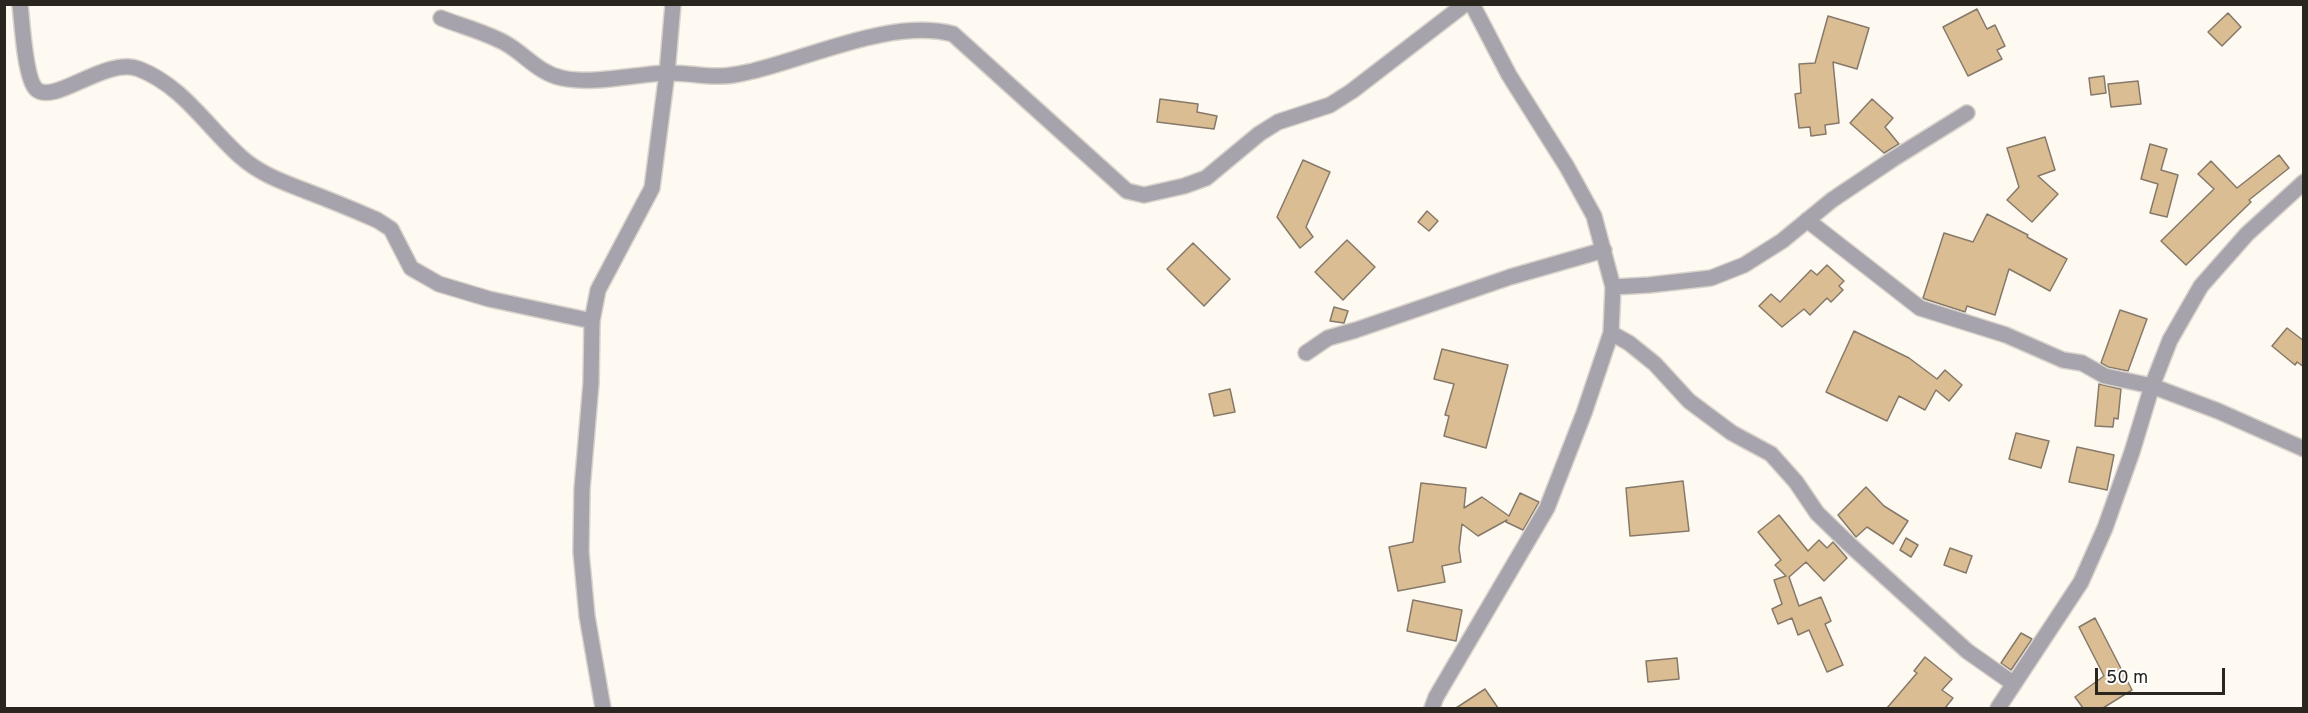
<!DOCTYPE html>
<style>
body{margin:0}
#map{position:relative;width:2308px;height:713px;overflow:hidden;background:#fef9f1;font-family:Overpass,sans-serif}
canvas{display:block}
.frame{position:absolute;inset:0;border:6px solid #2a251e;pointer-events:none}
.scale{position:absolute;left:2095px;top:668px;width:130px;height:27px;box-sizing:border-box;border:3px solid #2a251e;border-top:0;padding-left:8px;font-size:18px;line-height:21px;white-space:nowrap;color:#2a251e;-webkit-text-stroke:4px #fff;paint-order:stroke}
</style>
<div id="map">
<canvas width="2308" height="713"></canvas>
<div class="frame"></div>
<div class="scale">50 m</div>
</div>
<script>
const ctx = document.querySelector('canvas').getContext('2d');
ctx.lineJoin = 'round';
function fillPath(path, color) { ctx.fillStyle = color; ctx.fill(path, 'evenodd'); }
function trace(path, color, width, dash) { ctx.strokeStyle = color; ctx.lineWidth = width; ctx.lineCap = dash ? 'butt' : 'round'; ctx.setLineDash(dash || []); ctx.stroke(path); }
const building = new Path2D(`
 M1977 9 1987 29 1995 25 2005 46 1997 50 2002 59 1968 76 1943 27Z
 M2228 13 2241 27 2222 46 2208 32Z
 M1828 16 1869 28 1857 69 1833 62 1839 123 1825 125 1826 134 1811 136 1810 127 1799 128 1795 94 1801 93 1799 64 1815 63Z
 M2104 76 2106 93 2091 95 2089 78Z
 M2138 81 2141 104 2111 107 2108 84Z
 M1160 99 1198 104 1197 112 1217 116 1214 129 1157 122Z
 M1872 99 1893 118 1885 127 1899 144 1884 153 1850 123Z
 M2045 137 2055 170 2038 176 2058 194 2032 222 2007 200 2019 187 2007 148Z
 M2150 144 2167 149 2161 170 2178 175 2167 217 2150 213 2158 184 2141 179Z
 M2279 155 2289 168 2249 200 2251 202 2186 265 2161 241 2214 189 2198 174 2211 161 2237 188Z
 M1303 160 1330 172 1306 227 1313 237 1300 248 1277 217Z
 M1427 211 1438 221 1429 231 1418 222Z
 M1987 214 2028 235 2027 237 2067 259 2050 291 2009 269 1995 315 1967 306 1965 312 1925 299 1923 298 1944 233 1973 242Z
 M1347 240 1375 267 1343 300 1315 272Z
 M1193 243 1230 279 1204 306 1167 269Z
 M1827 265 1844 281 1839 286 1843 290 1831 302 1827 298 1810 315 1804 309 1782 327 1759 306 1771 294 1780 302 1811 270 1817 275Z
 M1334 307 1348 311 1344 323 1330 321Z
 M2120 310 2147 319 2128 371 2108 367 2101 363Z
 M2287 328 2304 341V367L2297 362 2295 365 2272 346Z
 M1854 331 1909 358 1937 379 1945 370 1962 385 1949 401 1936 390 1925 410 1899 396 1887 421 1826 392Z
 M1442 349 1508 365 1486 448 1444 436 1449 416 1445 415 1454 384 1434 379Z
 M2099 384 2121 389 2118 419 2114 418 2113 427 2095 426Z
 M1230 389 1235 412 1214 416 1209 394Z
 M2016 433 2049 441 2041 468 2009 459Z
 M2077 447 2114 455 2107 490 2069 482Z
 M1683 481 1689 531 1630 536 1626 488Z
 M1421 483 1466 488 1464 508 1482 497 1509 516 1520 493 1539 502 1523 530 1506 522 1507 520 1478 536 1462 524 1459 549 1461 562 1442 566 1445 582 1398 591 1389 547 1413 542Z
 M1866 487 1884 506 1908 521 1893 544 1867 527 1856 537 1838 515Z
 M1779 515 1808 551 1819 540 1827 548 1833 542 1847 558 1824 581 1806 562 1789 577 1799 606 1821 597 1831 621 1825 624 1843 665 1827 672 1809 630 1798 635 1792 618 1778 624 1772 609 1782 604 1774 580 1786 576 1775 565 1781 560 1758 532Z
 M1906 538 1918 545 1911 557 1900 550Z
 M1950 548 1972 556 1966 573 1944 565Z
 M1413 600 1462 610 1456 641 1407 631Z
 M2095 618 2132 690 2103 708H2083L2075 697 2104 676 2079 627Z
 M2021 633 2032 639 2011 670 2001 663Z
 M1925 657 1952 679 1942 690 1953 698 1945 708H1887L1917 673 1914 671Z
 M1677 658 1679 679 1648 682 1646 661Z
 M1485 689 1498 708H1456Z`);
fillPath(building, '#dbbd94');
trace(building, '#867969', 1.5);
const minor = new Path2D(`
 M20 4C22 22 25 78 36 89 54 106 106 56 139 69 183 86 207 127 241 157 260 174 283 182 306 191 330 200 354 210 377 220L391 229 411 268 439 284 489 299 592 321
 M441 18C461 26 485 32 505 43 525 54 538 73 562 78 594 85 634 74 667 73 685 72 703 77 721 76 732 76 743 73 753 71 812 57 893 18 953 34L1127 191 1144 195 1184 186 1206 178 1259 134 1278 122 1330 105 1352 91 1465 4
 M1807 220 1920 308 2006 335 2063 360 2082 363 2105 376 2152 386 2218 411 2304 449
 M1613 287 1649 285 1711 278 1744 265 1782 241 1832 200 1893 159 1967 113
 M1611 333 1629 343 1655 364 1689 401 1732 433 1771 454 1796 482 1817 513 1849 544 1967 651 2014 684
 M1306 353 1328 338 1356 330 1510 277 1604 250
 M603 708 587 616 581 552 582 489 591 383 592 321 598 290 652 188 667 73 673 4
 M1432 708 1436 697 1547 508 1584 413 1611 333 1613 287 1594 216 1567 167 1509 75 1472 4
 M1998 708 2081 582 2105 528 2132 452 2152 386 2170 340 2201 286 2247 234 2304 182`);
trace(minor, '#d8d3cb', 18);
trace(minor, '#a7a3ac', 15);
</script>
